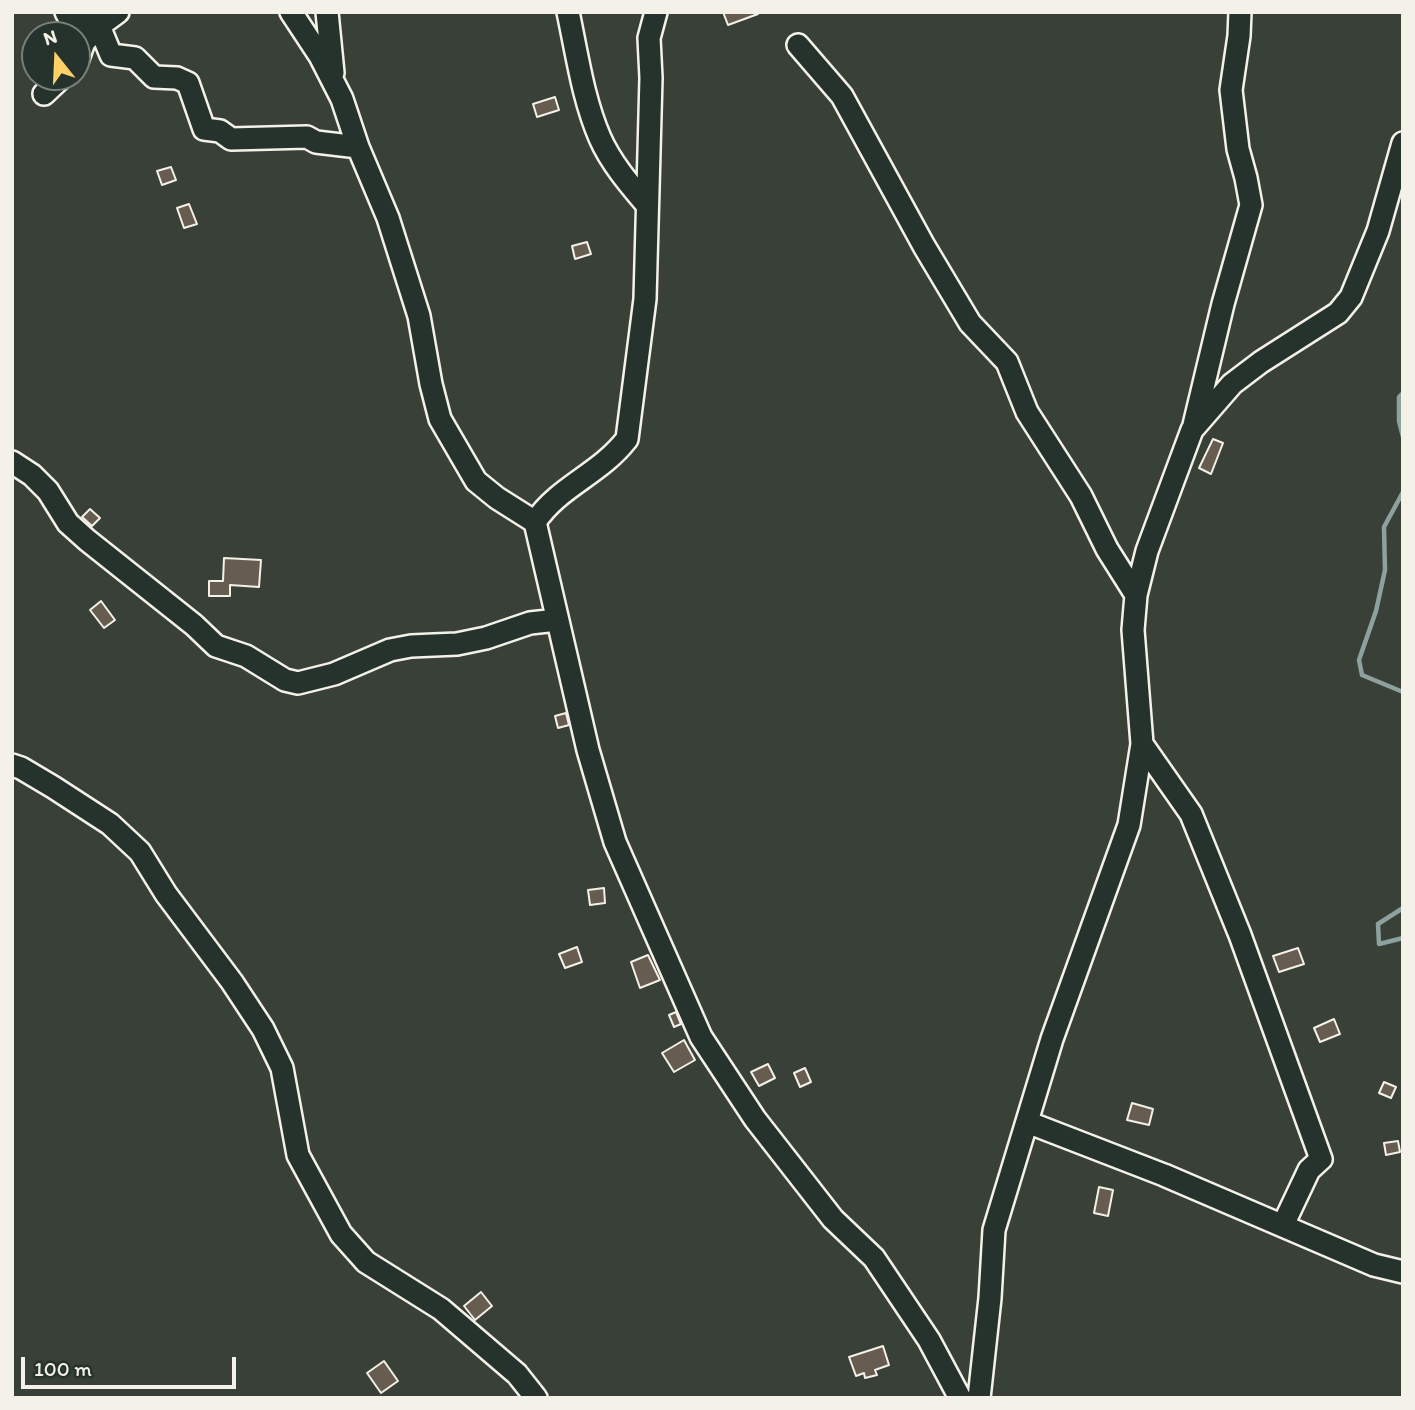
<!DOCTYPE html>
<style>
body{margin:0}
#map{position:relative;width:1415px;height:1410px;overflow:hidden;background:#394038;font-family:Itim,sans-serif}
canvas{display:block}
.frame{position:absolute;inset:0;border:14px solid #f4f1e8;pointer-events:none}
.north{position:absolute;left:21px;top:21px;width:70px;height:70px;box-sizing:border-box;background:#26332d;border:2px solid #787f78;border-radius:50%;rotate:342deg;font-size:19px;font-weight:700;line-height:28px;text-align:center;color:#f4f1e8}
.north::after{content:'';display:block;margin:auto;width:24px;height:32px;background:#ffd166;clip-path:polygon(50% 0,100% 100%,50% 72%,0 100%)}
.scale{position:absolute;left:21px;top:1357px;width:215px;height:32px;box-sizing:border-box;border:4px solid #f4f1e8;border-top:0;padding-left:9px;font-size:21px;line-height:24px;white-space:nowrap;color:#f4f1e8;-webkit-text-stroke:5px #26332d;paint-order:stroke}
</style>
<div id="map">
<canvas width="1415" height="1410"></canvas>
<div class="frame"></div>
<div class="north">N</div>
<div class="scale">100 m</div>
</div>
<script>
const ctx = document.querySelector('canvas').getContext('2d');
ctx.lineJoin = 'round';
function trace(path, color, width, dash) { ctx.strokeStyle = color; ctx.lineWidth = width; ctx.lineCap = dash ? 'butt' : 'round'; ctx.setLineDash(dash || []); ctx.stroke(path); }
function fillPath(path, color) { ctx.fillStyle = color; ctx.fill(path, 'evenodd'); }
trace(new Path2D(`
 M1403 393 1399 397V421L1403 437
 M1403 492 1384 527 1385 570 1376 611 1359 660 1362 675 1403 692
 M1403 908 1378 924 1379 944 1403 938`), '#8da19e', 4.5);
const building = new Path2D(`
 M723 12H758V14L728 25Z
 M555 97 559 110 537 117 533 104Z
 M171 167 176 180 162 185 157 171Z
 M189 204 197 224 184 228 177 208Z
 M587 242 591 254 575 259 572 246Z
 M1213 439 1223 443 1211 474 1199 468Z
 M90 509 100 518 92 526 82 517Z
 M224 558 261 560 259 587 230 585V596H209V581H223Z
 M101 601 115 620 104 628 90 610Z
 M566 713 569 725 558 728 555 716Z
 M604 888 605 903 590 905 588 890Z
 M577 947 582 962 565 968 559 954Z
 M1298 948 1304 964 1279 972 1273 956Z
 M648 955 660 980 640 988 631 962Z
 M676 1012 681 1024 674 1027 669 1015Z
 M1334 1019 1340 1034 1320 1042 1314 1028Z
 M684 1040 695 1060 674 1072 662 1053Z
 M768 1064 775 1078 759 1086 751 1072Z
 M805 1068 811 1082 800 1087 794 1073Z
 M1384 1082 1396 1087 1391 1098 1379 1093Z
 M1132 1103 1153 1109 1149 1125 1127 1120Z
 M1398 1141 1400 1152 1386 1155 1384 1143Z
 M1099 1187 1113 1190 1108 1216 1094 1213Z
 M481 1292 492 1306 475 1320 464 1306Z
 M883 1346 889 1365 875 1370 877 1375 865 1378 864 1373 856 1376 849 1357Z
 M384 1361 398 1381 381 1393 367 1373Z`);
fillPath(building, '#665d50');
trace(building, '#f4f1e8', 2);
const minor = new Path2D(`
 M66 12 73 25 81 17 99 26 84 42 77 62
 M118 12 99 26 111 55 135 58 154 77 177 78 188 83 204 129 220 131 231 139 307 137 316 142 358 147
 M291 12 320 56 342 99 358 147 388 218 419 316 431 384 440 419 476 481 497 498 535 522 588 750 615 842 701 1037 755 1119 833 1219 874 1258 929 1340 960 1398
 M327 12 333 73
 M568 12C577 54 583 99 600 138 611 163 630 185 647 205
 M798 45 842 96 924 246 970 323 1007 362 1027 412 1081 496 1107 549 1136 595
 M44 94 62 77
 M1194 425 1223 304 1251 205 1246 178 1238 149 1231 90 1239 36 1240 12
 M12 462 32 475 48 491 68 523 87 540 194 625 216 646 246 656 285 680 298 683 334 674 390 650 411 646 457 644 486 638 530 623 557 620
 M535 522C559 486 599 475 627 439L645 299 651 78 649 38 656 12
 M1142 744 1191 814 1240 935 1321 1159 1309 1170 1283 1225
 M12 765 21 768 53 787 110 824 140 852 166 894 232 982 263 1029 282 1068 298 1155 341 1234 366 1262 441 1309 517 1374 536 1398
 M1027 1122 1164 1175 1374 1265 1403 1272
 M979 1398 990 1298 994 1230 1052 1039 1129 825 1142 744 1133 630 1136 595 1147 551 1192 430 1232 384 1261 362 1338 313 1351 297 1378 231 1403 143`);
trace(minor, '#f4f1e8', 26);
trace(minor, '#26332d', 21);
</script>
